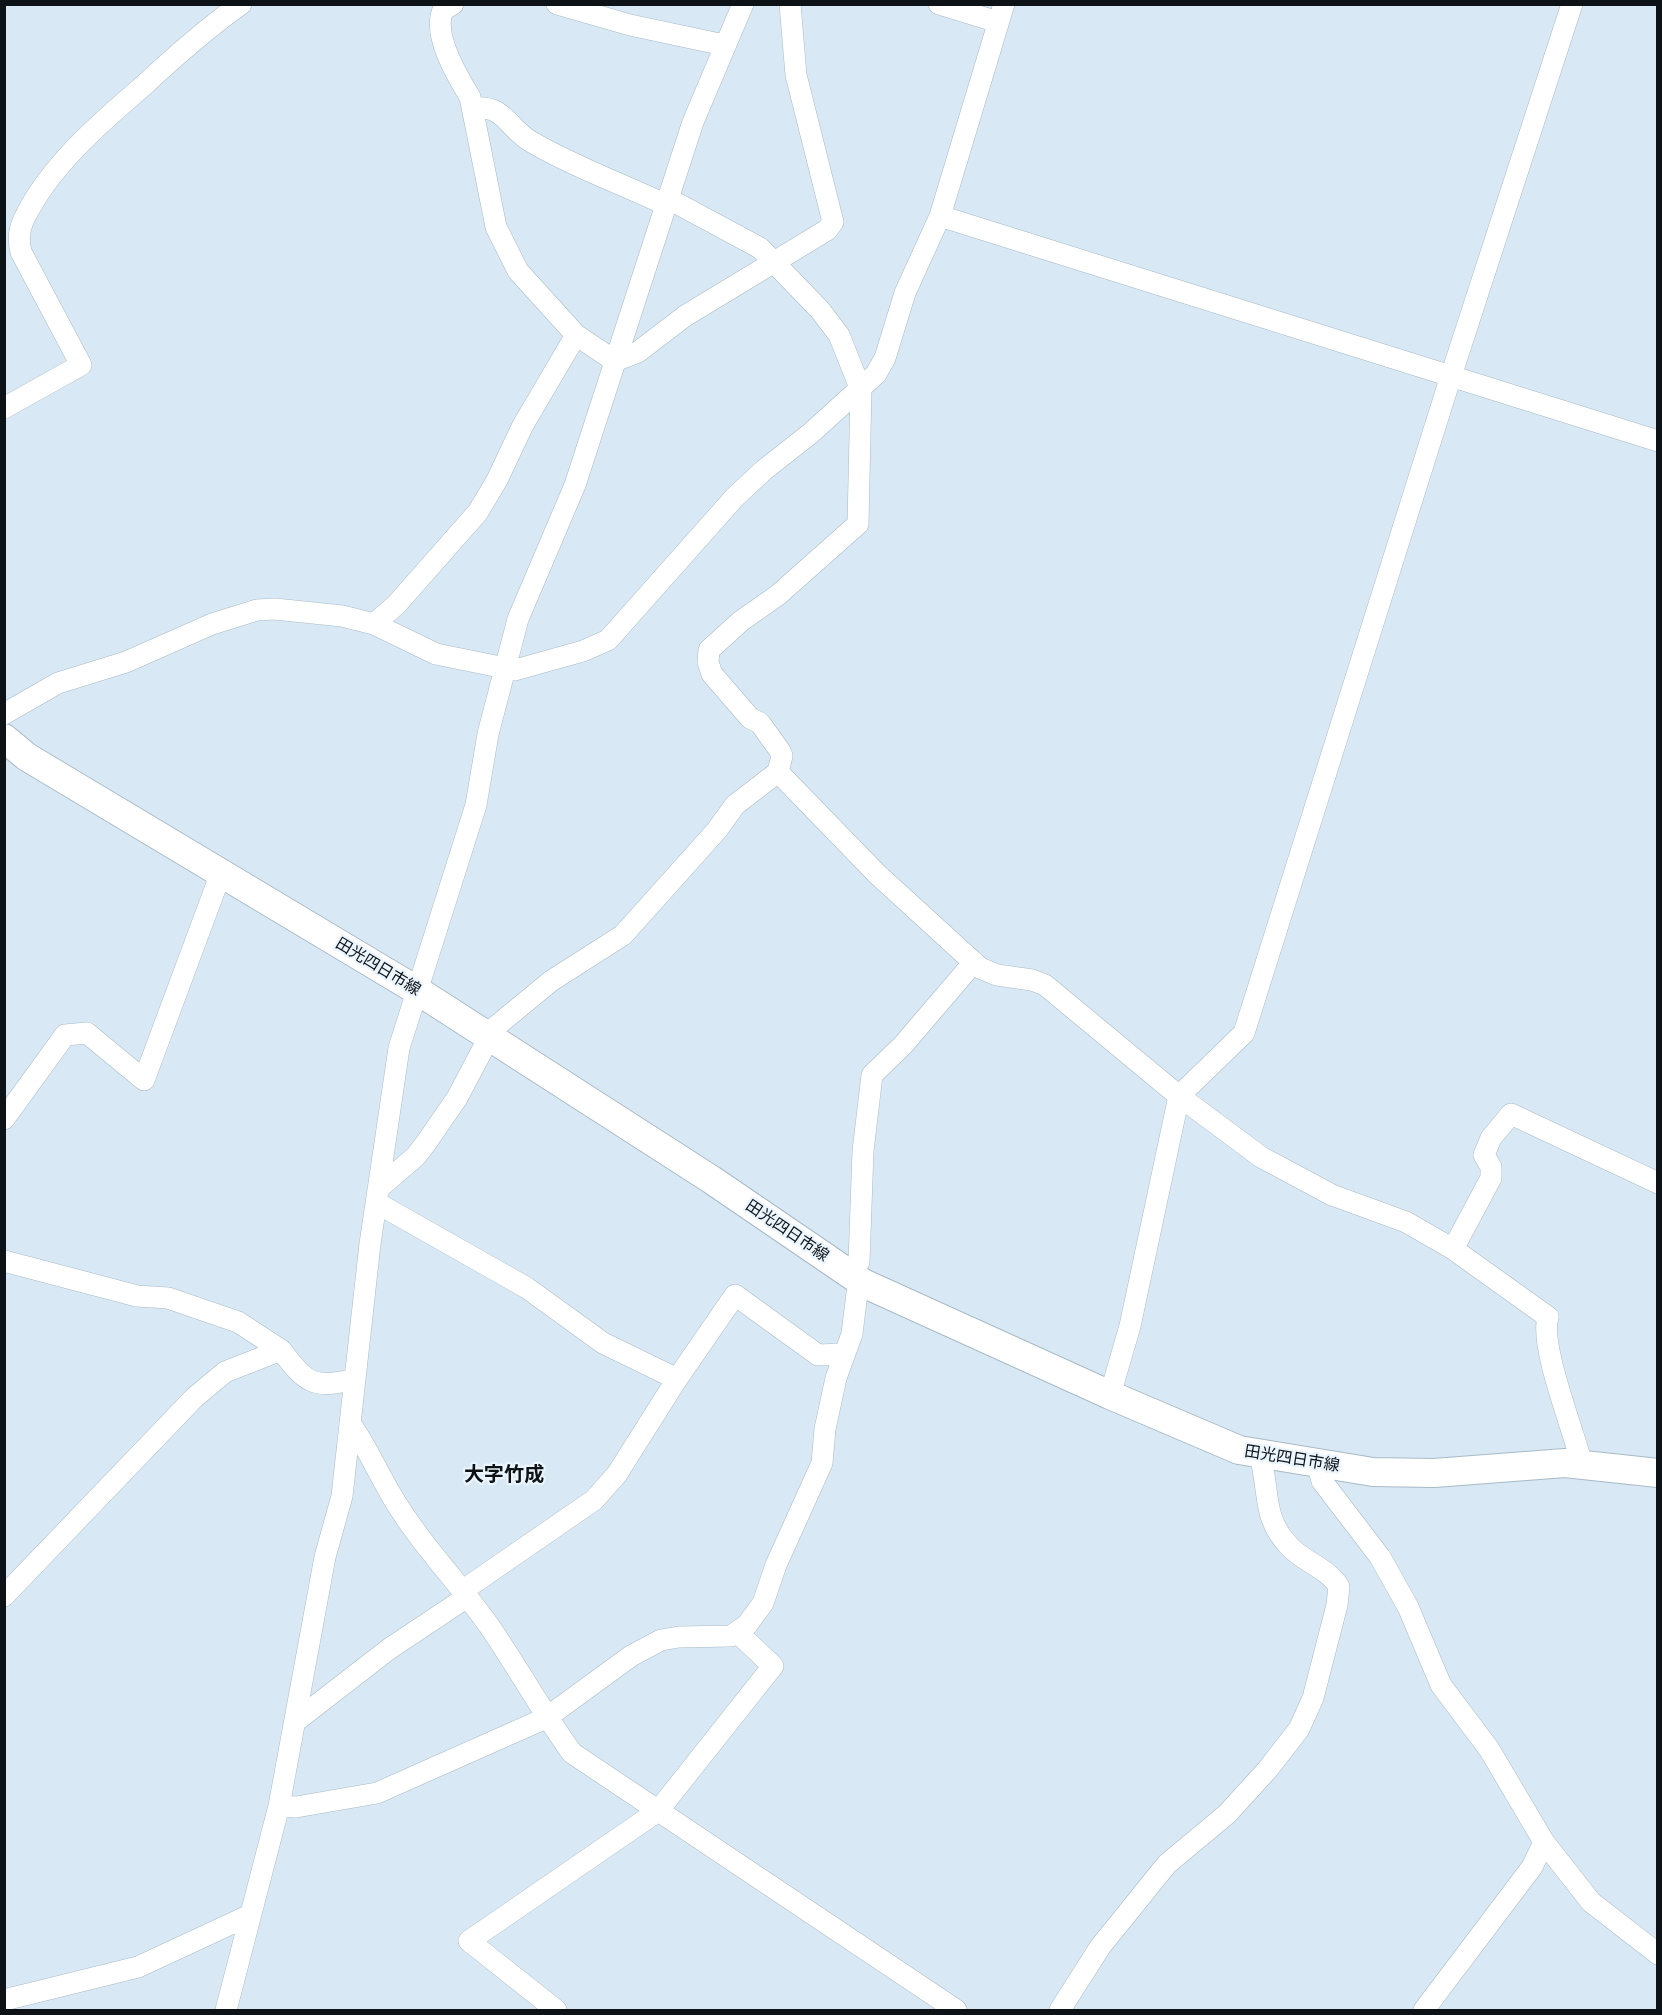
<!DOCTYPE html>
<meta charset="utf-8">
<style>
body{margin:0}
#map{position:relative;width:1662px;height:2015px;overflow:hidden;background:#d8e9f5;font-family:Rubik,sans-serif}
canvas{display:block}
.frame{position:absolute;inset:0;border:6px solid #0c1216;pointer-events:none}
</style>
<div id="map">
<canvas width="1662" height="2015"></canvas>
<div class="frame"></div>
</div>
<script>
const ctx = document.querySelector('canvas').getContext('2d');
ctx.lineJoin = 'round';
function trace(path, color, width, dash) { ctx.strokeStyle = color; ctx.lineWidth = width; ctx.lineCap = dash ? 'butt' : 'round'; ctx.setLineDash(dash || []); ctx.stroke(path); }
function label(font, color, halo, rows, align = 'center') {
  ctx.font = font + ' Rubik,"Noto Sans JP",sans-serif'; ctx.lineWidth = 4.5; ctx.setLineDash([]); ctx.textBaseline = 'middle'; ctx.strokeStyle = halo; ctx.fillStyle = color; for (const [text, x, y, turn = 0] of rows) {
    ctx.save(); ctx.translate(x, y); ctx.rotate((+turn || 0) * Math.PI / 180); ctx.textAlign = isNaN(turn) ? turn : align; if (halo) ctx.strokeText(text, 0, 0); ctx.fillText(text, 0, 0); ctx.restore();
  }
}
const street = new Path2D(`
 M453 4 443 10C432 34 457 76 470 97L496 227 518 271 576 335 615 361 638 352 685 316 827 230 833 222 796 75 790 4
 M557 4 630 25 724 45
 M939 4 998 22
 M473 108C505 105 507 127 530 141 572 166 620 183 664 204
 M940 216 1658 441
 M4 408 81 365 21 252C18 240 19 228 25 217 50 166 100 123 142 87 173 58 206 29 241 4
 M374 624 396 605 478 512 497 480 523 425 576 335
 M4 714 58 683 126 662 212 624 257 610 275 609 342 616 374 624 436 654 515 670 583 651 608 640 735 497 764 470 811 433 876 374 885 358 905 293 940 216 1004 4
 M778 772 877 874 980 968 997 975 1032 980 1045 985 1179 1096 1261 1157 1332 1195 1406 1222 1453 1249 1548 1317C1539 1345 1574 1431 1582 1465
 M4 1119 65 1035 87 1033 144 1080 221 873
 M379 1188 416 1156 426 1143 457 1098 494 1028 551 981 623 935 717 830 735 805 778 772 782 756 780 751 760 723 750 718 712 674 708 662 709 650 741 621 778 595 858 524 861 390 839 335 820 310 760 248 667 198
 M377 1203 527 1288 603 1343 677 1379 735 1295 818 1355 844 1354
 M1453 1249 1491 1178V1167L1484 1155 1491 1138 1511 1114 1658 1183
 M4 1261 137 1296 168 1298 238 1322 281 1350
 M851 1275 859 1262 863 1151 872 1075 903 1045 974 962
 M1110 1395 1130 1326 1179 1096 1244 1033 1451 376 1572 4
 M350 1423C367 1447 378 1473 393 1498 421 1545 461 1585 492 1630 519 1670 543 1713 572 1753L956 2010
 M1317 1462 1322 1481 1380 1557 1408 1607 1441 1685 1489 1749 1544 1842 1591 1902 1658 1954
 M462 1591 594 1500 617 1474 677 1379
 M4 1596 194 1398 225 1372 281 1350C307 1384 313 1389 355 1379
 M296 1721 389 1649 467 1597
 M279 1806 296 1807 377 1793 546 1718 631 1656 661 1640 679 1637 731 1636 747 1625 763 1603 776 1565 822 1463 825 1429 836 1378 852 1334 857 1293 863 1283
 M4 2000 138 1967 250 1915
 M226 2010 279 1806 325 1557 342 1496 370 1244 399 1048 476 805 488 734 518 619 575 485 693 122 743 4
 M556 2010 469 1941 658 1811 773 1666 738 1633
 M1060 2010 1100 1947 1167 1864 1227 1814 1268 1769 1299 1729 1313 1698 1337 1605 1339 1587C1330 1570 1305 1562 1291 1548 1260 1517 1271 1490 1259 1453
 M1424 2010 1532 1867 1544 1842`);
const secondary = new Path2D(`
 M4 738 27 757 418 991 712 1180 863 1283 1110 1395 1239 1450 1373 1472 1434 1473 1565 1463 1658 1473`);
trace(street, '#a8bac5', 22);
trace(secondary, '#a8bac5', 30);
trace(street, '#fff', 21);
trace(secondary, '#fff', 28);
label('16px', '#0c1216', '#ebf5fd', [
 ["田光四日市線",378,967,31],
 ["田光四日市線",787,1231,34],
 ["田光四日市線",1292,1459,9]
]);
label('bold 20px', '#0c1216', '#ebf5fd', [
 ["大字竹成",504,1475]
]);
</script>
